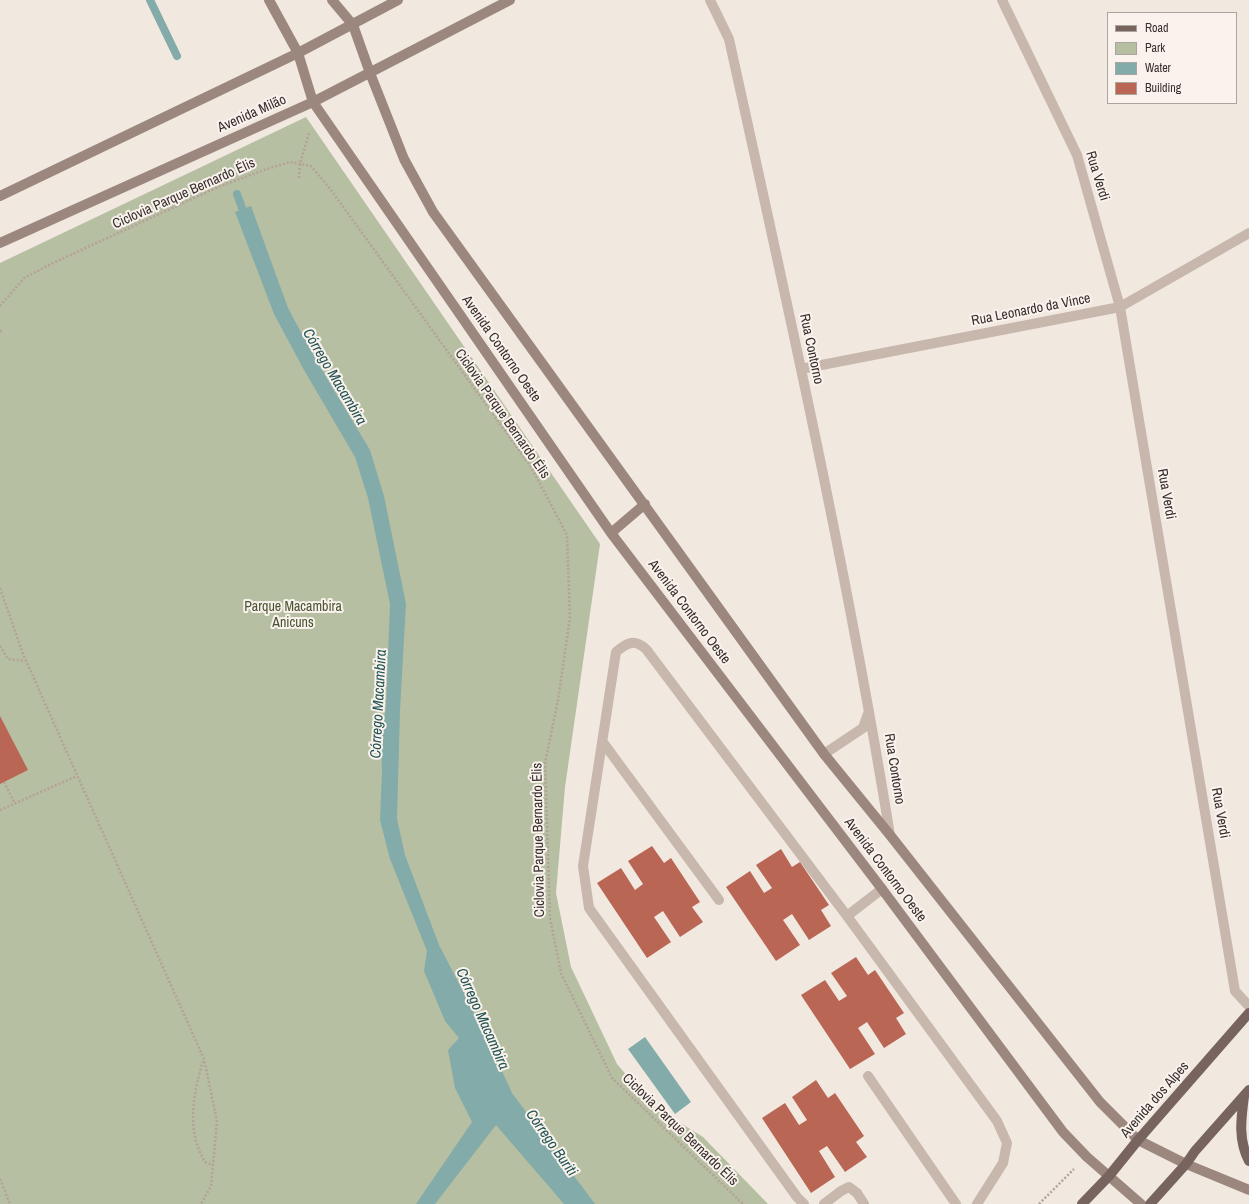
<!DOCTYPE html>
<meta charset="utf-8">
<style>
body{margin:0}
#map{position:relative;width:1249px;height:1204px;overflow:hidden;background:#f1e8e0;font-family:"Archivo Narrow",sans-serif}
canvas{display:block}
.legend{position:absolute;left:1107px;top:12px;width:130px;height:92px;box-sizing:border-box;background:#f9f2ed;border:1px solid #aba49f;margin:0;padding:5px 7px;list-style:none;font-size:12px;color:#372e2b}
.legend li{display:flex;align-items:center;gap:8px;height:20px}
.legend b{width:20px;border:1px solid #aba49f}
</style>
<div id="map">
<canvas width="1249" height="1204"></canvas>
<ul class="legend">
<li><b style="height:5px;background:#77645e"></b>Road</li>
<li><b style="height:11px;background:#b7bfa2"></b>Park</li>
<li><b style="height:11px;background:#82abaa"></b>Water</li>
<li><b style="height:11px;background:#ba6655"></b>Building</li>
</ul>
</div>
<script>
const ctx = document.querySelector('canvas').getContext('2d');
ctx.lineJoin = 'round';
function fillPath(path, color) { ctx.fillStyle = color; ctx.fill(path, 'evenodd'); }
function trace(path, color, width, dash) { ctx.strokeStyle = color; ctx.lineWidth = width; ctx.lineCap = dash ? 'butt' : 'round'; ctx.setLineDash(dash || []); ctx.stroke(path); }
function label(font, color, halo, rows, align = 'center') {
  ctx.font = font + ' "Archivo Narrow",sans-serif'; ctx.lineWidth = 4; ctx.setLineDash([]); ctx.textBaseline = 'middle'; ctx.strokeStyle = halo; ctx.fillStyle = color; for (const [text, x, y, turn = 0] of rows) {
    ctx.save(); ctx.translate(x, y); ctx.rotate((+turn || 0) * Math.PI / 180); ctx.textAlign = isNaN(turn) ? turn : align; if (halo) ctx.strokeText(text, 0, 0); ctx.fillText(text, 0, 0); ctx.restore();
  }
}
fillPath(new Path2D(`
 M306 117 600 544 565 787 556 893 571 967 617 1064 653 1106 703 1137 768 1204H0V263Z`), '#b7bfa2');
fillPath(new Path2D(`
 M251 206 288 308 317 362 370 450 384 496 406 604 400 710 397 819 405 855 439 945 486 1036 512 1093 595 1204H564L496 1125 435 1204H416L472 1122 455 1088 448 1050 459 1038 445 1021 424 971 427 951 390 859 380 820 382 771 381 742 386 707 390 604 368 498 355 457 304 370 274 314 235 212Z
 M645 1037 691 1102 675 1114 628 1049Z`), '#82abaa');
trace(new Path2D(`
 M150 0 177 56
 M237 194 246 219`), '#82abaa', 8);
fillPath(new Path2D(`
 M0 716 28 770 0 784Z
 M652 846 664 863 671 858 700 902 692 907 703 922 680 937 663 911 654 917 671 942 647 958 597 883 621 868 635 890 643 884 628 861Z
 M781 849 792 867 800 862 829 905 821 910 831 926 809 940 792 914 783 920 800 945 776 961 726 887 750 871 764 893 772 888 756 865Z
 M856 957 868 975 875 970 904 1013 896 1018 906 1034 884 1048 867 1022 858 1028 875 1054 850 1069 801 995 825 980 839 1001 847 996 831 973Z
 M816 1080 828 1098 835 1093 864 1136 856 1142 867 1157 845 1172 827 1146 819 1151 835 1177 811 1193 762 1118 785 1103 799 1125 807 1120 792 1097Z`), '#ba6655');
trace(new Path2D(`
 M299 178 300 164 309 133
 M0 306 24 278 53 263 218 187 267 169 290 162 311 166 331 190 531 467 567 535 570 618 558 700 545 763 550 918 561 973 612 1078 743 1204
 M0 331H2
 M0 588 23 654 204 1059 217 1121 211 1186 201 1204
 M0 646 8 659 26 661
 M4 782 15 804
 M0 810 77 776
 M203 1061C193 1095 186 1131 205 1162L213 1165
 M0 1179 10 1204
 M1039 1204 1074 1169`), '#b4a198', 2.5, [2, 2]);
trace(new Path2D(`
 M602 741 719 900
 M847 916 882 889
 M868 1076 956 1204
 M804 1204 797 1197 589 908 583 866 616 652C628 642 634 639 646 649L847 916 997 1121 1007 1143 1003 1163 977 1204
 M824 1204 841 1191 849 1187 857 1193 864 1204`), '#c8b7ad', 10);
trace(new Path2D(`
 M710 0 729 39C787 303 847 568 890 835
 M1002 0 1077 155 1120 307 1235 991 1249 1006
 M801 369 1120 307 1249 233
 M824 754 863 728 869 711`), '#c8b7ad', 10);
trace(new Path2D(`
 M269 0 298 53 313 102 611 533 882 889 1063 1132 1087 1157 1141 1204
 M332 0 353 25 370 73 404 159 433 212 824 754 890 835 1100 1102 1138 1140 1186 1164 1249 1190
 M0 196 298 53 398 0
 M0 243 313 102 510 0
 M611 533 645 504`), '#9c877f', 10);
trace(new Path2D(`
 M1244 1096C1241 1119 1238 1140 1249 1161
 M1082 1204 1109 1176 1138 1140 1249 1013
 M1150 1204 1186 1164 1195 1151 1249 1090`), '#77645e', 10);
label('14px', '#372e2b', '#f9f2ed', [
 ["Avenida Milão",252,114,-24],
 ["Rua Verdi",1097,176,73],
 ["Ciclovia Parque Bernardo Élis",184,194,-24],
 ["Rua Leonardo da Vince",1031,310,-11],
 ["Avenida Contorno Oeste",501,349,55],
 ["Rua Contorno",811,349,78],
 ["Ciclovia Parque Bernardo Élis",502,414,55],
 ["Rua Verdi",1166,494,80],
 ["Avenida Contorno Oeste",689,612,53],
 ["Rua Contorno",894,769,81],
 ["Rua Verdi",1220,813,80],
 ["Ciclovia Parque Bernardo Élis",539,840,-91],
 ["Avenida Contorno Oeste",885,870,53],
 ["Avenida dos Alpes",1155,1100,-49],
 ["Ciclovia Parque Bernardo Élis",680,1130,44]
]);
label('14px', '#495331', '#f9f2ed', [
 ["Parque Macambira",293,607],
 ["Anicuns",293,623]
]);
label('italic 15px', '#245554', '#f9f2ed', [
 ["Córrego Macambira",334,377,59],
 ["Córrego Macambira",379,704,-87],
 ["Córrego Macambira",482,1019,66],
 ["Córrego Buriti",551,1143,55]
]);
</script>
